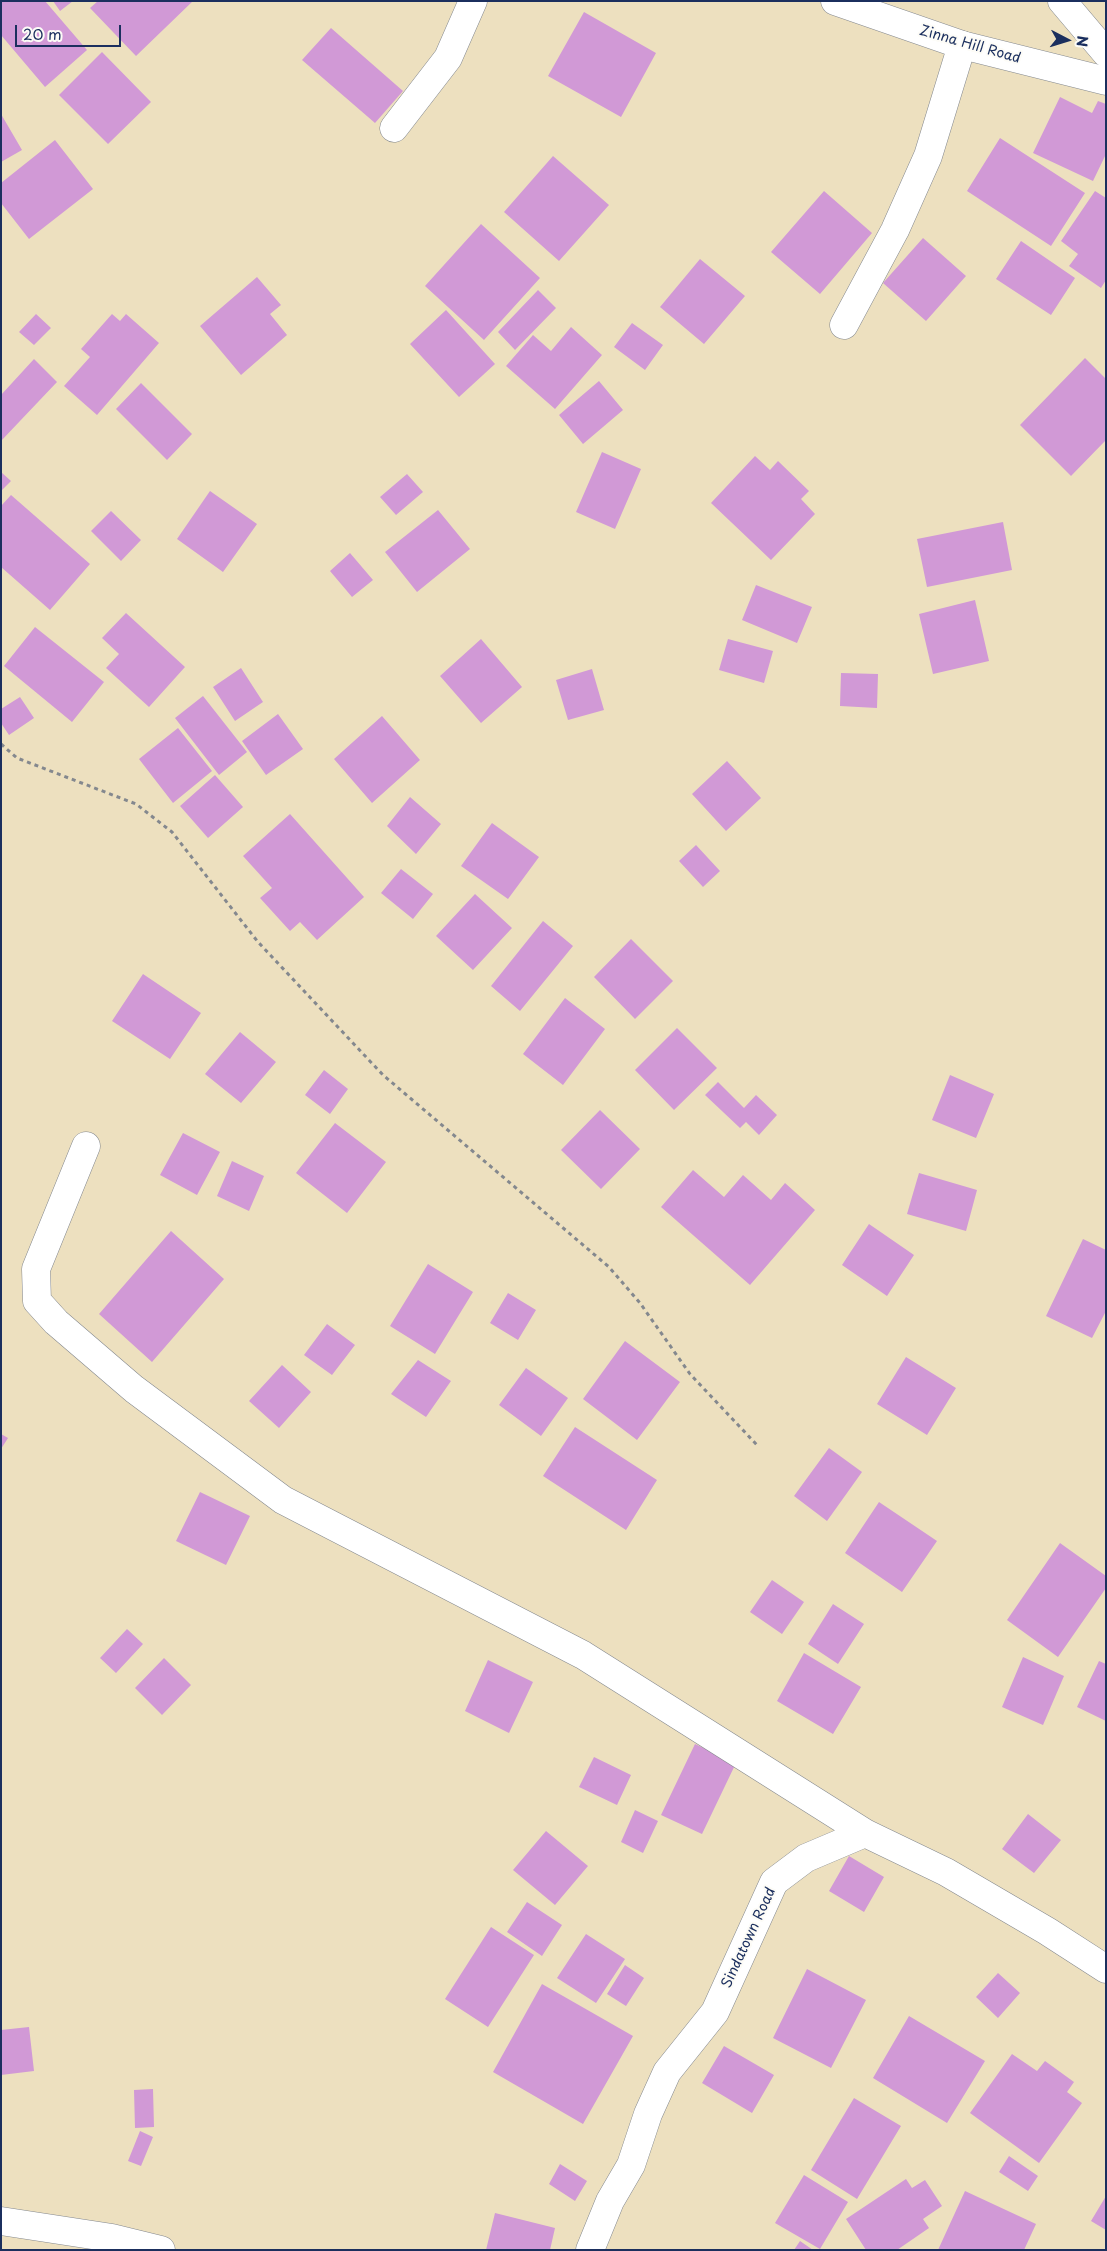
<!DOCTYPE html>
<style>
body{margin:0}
#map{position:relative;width:1107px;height:2251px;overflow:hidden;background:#ede0bf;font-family:"Playpen Sans",sans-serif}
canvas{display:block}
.frame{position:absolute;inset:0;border:2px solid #1b2f5e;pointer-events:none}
.north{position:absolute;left:1042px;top:15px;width:50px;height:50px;-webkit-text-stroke:4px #fdfcf7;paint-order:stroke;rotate:95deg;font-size:14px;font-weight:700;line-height:20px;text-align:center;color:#1b2f5e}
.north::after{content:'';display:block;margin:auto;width:18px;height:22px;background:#1b2f5e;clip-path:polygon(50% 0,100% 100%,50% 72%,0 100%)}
.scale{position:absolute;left:15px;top:25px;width:106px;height:22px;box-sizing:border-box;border:2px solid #1b2f5e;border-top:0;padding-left:6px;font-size:15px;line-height:18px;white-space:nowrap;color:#1b2f5e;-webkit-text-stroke:4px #fdfcf7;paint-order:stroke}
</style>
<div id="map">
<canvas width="1107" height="2251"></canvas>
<div class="frame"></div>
<div class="north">N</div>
<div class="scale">20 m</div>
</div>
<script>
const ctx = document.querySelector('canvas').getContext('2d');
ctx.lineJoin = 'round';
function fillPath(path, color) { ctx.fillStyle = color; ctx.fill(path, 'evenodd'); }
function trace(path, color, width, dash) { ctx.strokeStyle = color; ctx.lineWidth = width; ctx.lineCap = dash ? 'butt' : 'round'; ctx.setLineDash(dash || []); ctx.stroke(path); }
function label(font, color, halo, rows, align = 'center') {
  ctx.font = font + ' "Playpen Sans",sans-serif'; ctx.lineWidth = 4; ctx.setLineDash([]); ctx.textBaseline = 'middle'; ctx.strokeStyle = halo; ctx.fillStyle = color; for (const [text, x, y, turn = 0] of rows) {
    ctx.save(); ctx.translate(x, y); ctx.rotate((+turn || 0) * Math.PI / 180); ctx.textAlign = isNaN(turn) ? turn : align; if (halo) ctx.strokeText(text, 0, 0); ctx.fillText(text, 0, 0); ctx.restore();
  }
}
fillPath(new Path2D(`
 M2 1H45L87 50 45 87 1 35Z
 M53 1H73L60 11Z
 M98 1H193L136 56 90 8Z
 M584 12 656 53 621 117 548 76Z
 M331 28 403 91 375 123 302 60Z
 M102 52 151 102 108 144 59 95Z
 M1060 97 1092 113 1098 101 1106 104V154L1093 181 1033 153Z
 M1 114 22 150 1 162Z
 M1000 138 1085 193 1051 246 967 191Z
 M55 140 93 189 29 239 1 203V183Z
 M553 156 609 205 559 261 504 212Z
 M824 191 872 233 820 294 771 252Z
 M1095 191 1106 198V280L1101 288 1069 266 1078 254 1061 241Z
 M481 224 540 278 484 340 425 286Z
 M923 238 966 276 926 321 883 283Z
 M1021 241 1075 278 1051 315 996 279Z
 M700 259 745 296 704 344 660 307Z
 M257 277 281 305 270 314 287 335 241 375 200 326Z
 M538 290 556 308 515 350 498 332Z
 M446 310 495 364 459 397 410 344Z
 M36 314 51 328 34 345 19 332Z
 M112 314 120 321 126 314 159 343 97 415 64 386 90 357 81 349Z
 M632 323 663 345 645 370 614 347Z
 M571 327 602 355 555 409 506 366 533 335 551 351Z
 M1085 358 1106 379V440L1071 476 1020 425Z
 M34 359 57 382 1 441V395Z
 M599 381 623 410 583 444 559 415Z
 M141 383 192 434 167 460 116 409Z
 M602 452 641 469 615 529 576 512Z
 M755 456 770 470 778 461 809 491 801 499 815 514 771 560 711 503Z
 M1 472 11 481 1 491Z
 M407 474 423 492 396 515 380 497Z
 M210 491 257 524 223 572 177 539Z
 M11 495 90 564 50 610 1 567V506Z
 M438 510 470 549 417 592 385 552Z
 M111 511 141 540 121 561 91 531Z
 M1003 522 1012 570 927 587 917 539Z
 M350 553 373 580 352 597 330 571Z
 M756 585 812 607 797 643 742 620Z
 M975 600 989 661 933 674 919 614Z
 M126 613 185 667 149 707 106 668 119 654 102 638Z
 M35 627 104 682 72 722 4 666Z
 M481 639 522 687 481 723 440 676Z
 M728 639 773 651 764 683 719 670Z
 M241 668 263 702 235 721 213 687Z
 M592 669 604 710 568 720 556 680Z
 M841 673 878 674 877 708 840 706Z
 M203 696 247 752 219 775 175 718Z
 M20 697 34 718 9 735 1 723V709Z
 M278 714 303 749 266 775 242 741Z
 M382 716 420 760 372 803 334 759Z
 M178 728 212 771 173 803 139 759Z
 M727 761 761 798 726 831 692 794Z
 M215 775 243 807 208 838 180 806Z
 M410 797 441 824 416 854 387 826Z
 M290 814 364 897 317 940 300 922 290 931 260 898 272 888 243 856Z
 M492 823 539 857 508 899 461 866Z
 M696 845 720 871 703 887 679 861Z
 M401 869 433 894 413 919 381 893Z
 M475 894 512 928 473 970 436 936Z
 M543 921 573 946 520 1011 491 986Z
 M631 939 673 981 635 1019 594 977Z
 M143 974 201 1013 170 1059 112 1021Z
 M565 998 605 1029 563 1085 523 1054Z
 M677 1028 717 1068 674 1110 635 1070Z
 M240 1032 276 1062 241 1103 205 1074Z
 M324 1070 348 1089 330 1114 305 1095Z
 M950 1075 994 1094 976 1138 932 1120Z
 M718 1082 744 1108 756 1095 777 1115 759 1135 746 1122 740 1128 705 1095Z
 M600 1110 640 1149 601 1189 561 1150Z
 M335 1123 386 1162 347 1213 296 1173Z
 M183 1133 220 1152 197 1195 160 1175Z
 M232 1161 264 1176 249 1211 217 1196Z
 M693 1170 724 1197 743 1175 771 1200 785 1183 815 1210 750 1285 661 1207Z
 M919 1173 977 1190 966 1231 907 1214Z
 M869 1224 914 1255 887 1296 842 1265Z
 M171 1231 224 1279 152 1362 99 1314Z
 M1083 1239 1106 1250V1311L1092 1338 1046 1316Z
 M428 1264 473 1292 435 1354 390 1326Z
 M508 1293 536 1310 518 1340 490 1323Z
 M327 1324 355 1345 332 1375 304 1355Z
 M625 1341 680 1382 637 1440 583 1399Z
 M906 1357 956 1388 927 1435 877 1404Z
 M418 1360 451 1381 426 1417 391 1394Z
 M282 1365 311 1392 279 1428 249 1401Z
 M526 1368 568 1398 541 1436 499 1405Z
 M575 1427 657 1480 626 1530 543 1476Z
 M1 1434 8 1438 1 1449Z
 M829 1448 862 1472 827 1521 794 1496Z
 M200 1492 250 1516 226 1565 176 1541Z
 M879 1502 937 1541 902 1592 845 1553Z
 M1060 1543 1106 1576V1588L1058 1657 1007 1620Z
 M772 1580 804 1602 782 1634 750 1612Z
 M833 1604 864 1624 838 1664 808 1644Z
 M127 1629 143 1644 116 1673 100 1658Z
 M804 1653 861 1687 833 1734 777 1701Z
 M1023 1657 1064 1676 1043 1725 1002 1707Z
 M164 1658 191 1685 162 1715 135 1688Z
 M488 1660 533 1682 509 1733 465 1711Z
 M1099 1661 1106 1664V1721L1077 1707Z
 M695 1744 736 1763 702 1834 661 1815Z
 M594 1757 631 1775 617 1805 579 1787Z
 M635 1810 658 1821 643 1853 621 1842Z
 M1028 1814 1061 1840 1034 1873 1002 1849Z
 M546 1831 588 1866 555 1905 513 1870Z
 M849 1856 884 1877 864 1912 829 1891Z
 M527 1902 562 1925 542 1956 507 1932Z
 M491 1927 534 1955 488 2027 445 1999Z
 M586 1934 625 1959 596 2003 557 1978Z
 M625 1965 644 1978 626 2006 607 1994Z
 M807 1969 866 2000 831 2068 773 2038Z
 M998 1973 1020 1993 998 2018 976 1997Z
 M542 1984 633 2036 583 2124 493 2072Z
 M909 2016 985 2061 947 2123 873 2078Z
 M29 2027 34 2071 1 2075V2030Z
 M724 2046 774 2075 752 2113 702 2083Z
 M1012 2054 1037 2071 1045 2061 1074 2082 1067 2092 1082 2103 1039 2163 970 2113Z
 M153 2089 154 2127 135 2128 134 2090Z
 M854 2098 901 2126 857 2199 811 2170Z
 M140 2131 153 2137 141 2166 128 2161Z
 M1009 2156 1038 2176 1028 2191 999 2172Z
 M560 2164 587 2181 575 2201 549 2184Z
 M804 2175 848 2202 820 2249 775 2223Z
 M906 2179 912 2188 925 2180 942 2206 923 2219 929 2228 897 2250H866L846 2219Z
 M965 2191 1036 2224 1024 2250H938Z
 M1106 2196V2230L1091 2221Z
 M495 2213 555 2228 550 2250H486Z
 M800 2241 813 2250H794Z`), '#d199d6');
const minor = new Path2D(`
 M1062 1 1106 53
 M394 128 448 58 473 1
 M844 325 895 230 928 156 962 45
 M86 1146 36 1269 37 1301 56 1322 134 1389 283 1500 583 1655 865 1833 946 1872 1047 1931 1106 1969
 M1 2221 112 2238 161 2250
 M590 2250 610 2201 631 2165 648 2114 667 2072 715 2012 774 1882 806 1858 865 1833`);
const tertiary = new Path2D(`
 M835 1 962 45 1106 81`);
trace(minor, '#84888e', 29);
trace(tertiary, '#84888e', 29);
trace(new Path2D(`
 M1 744 17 758 136 804 172 832 258 942 383 1075 609 1267 640 1303 690 1374 757 1445`), '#84888e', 3, [4, 4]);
trace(minor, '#fff', 28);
trace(tertiary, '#fff', 28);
label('14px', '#1b2f5e', '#fdfcf7', [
 ["Zinna Hill Road",970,45,16],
 ["Sindatown Road",749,1938,-65]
]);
</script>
